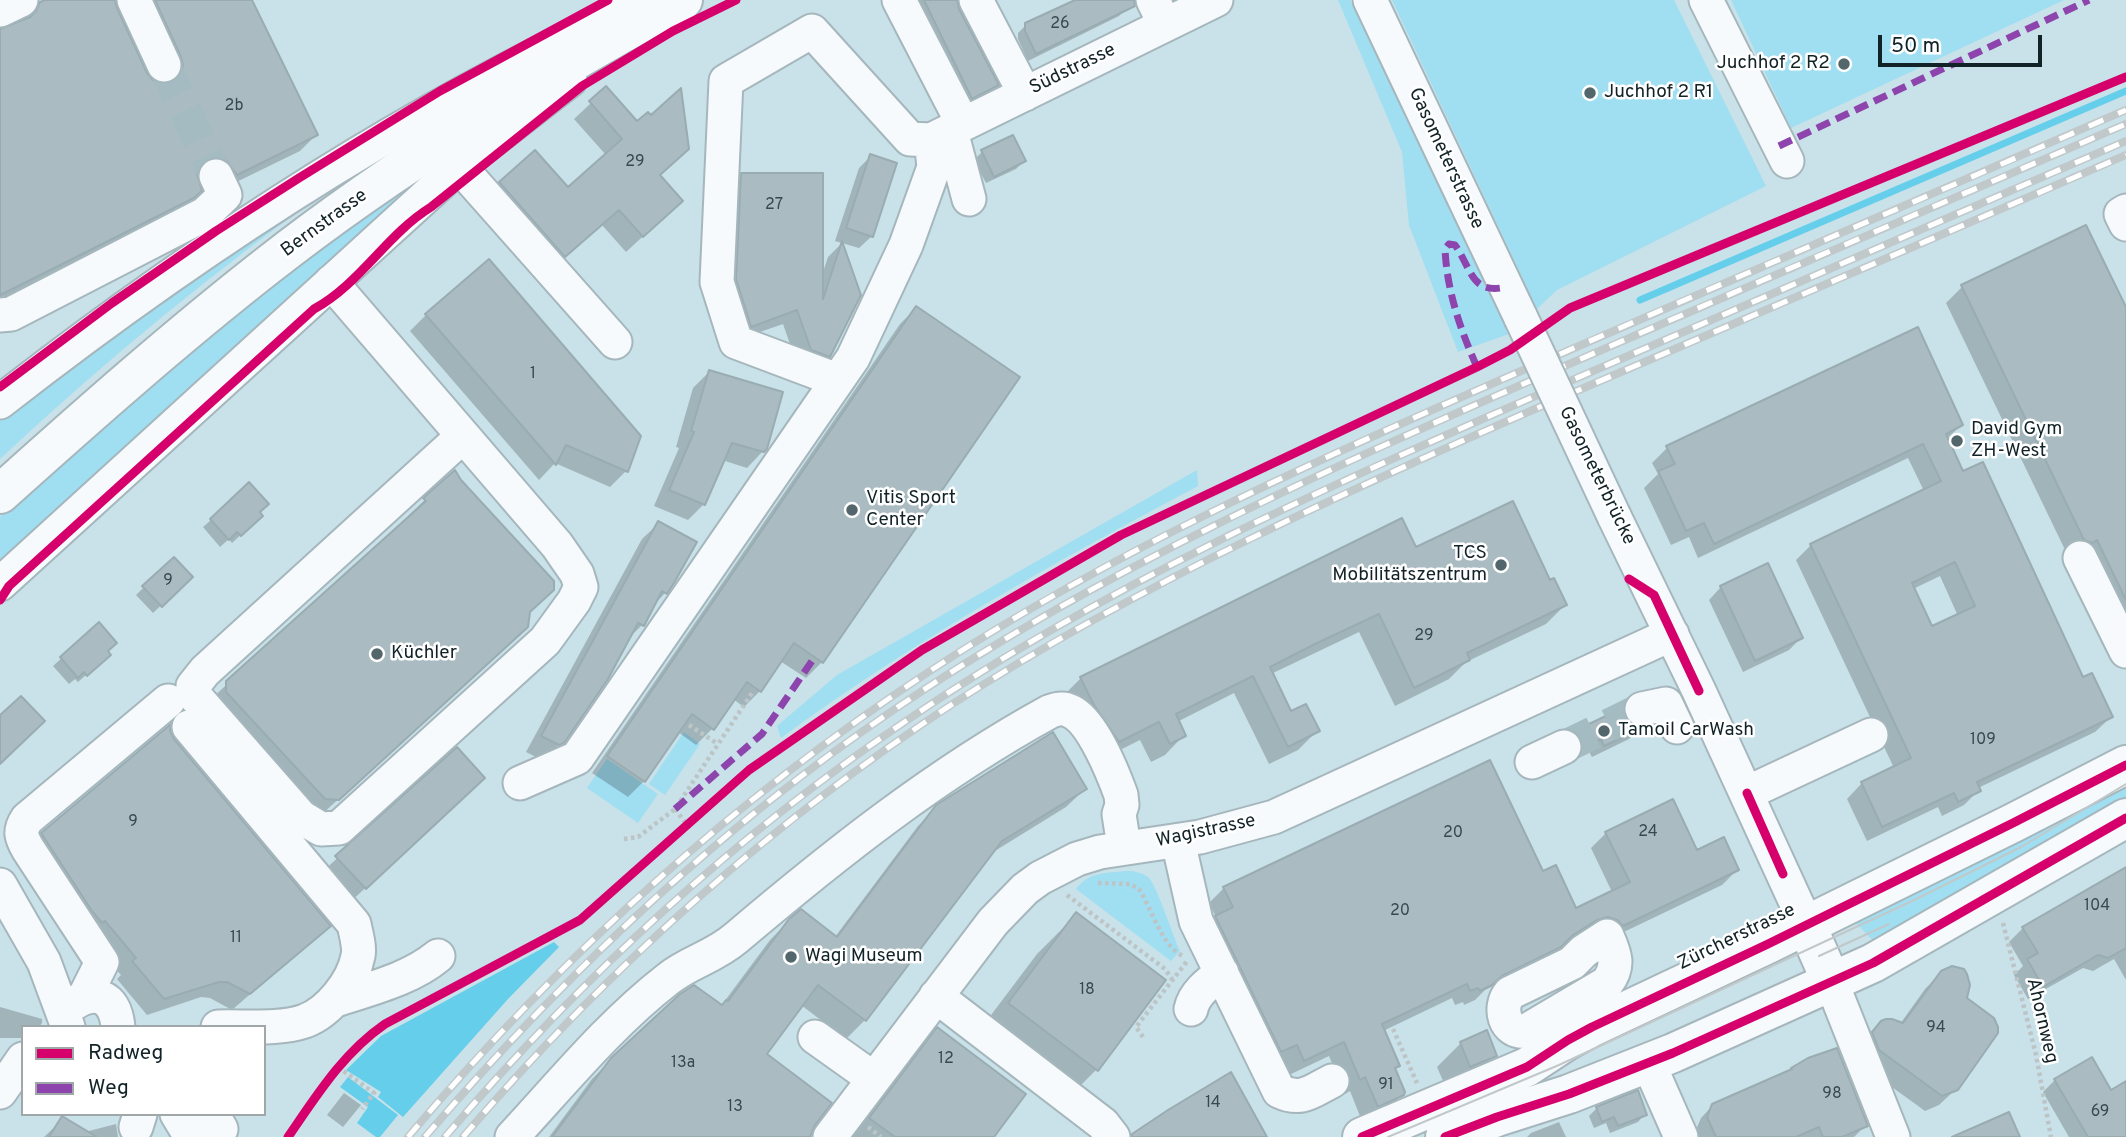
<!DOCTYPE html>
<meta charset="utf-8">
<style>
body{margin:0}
#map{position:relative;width:2126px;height:1137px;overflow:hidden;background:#c9e1e8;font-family:Overpass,sans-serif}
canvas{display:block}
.legend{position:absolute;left:21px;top:1025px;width:245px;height:91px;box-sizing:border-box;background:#fff;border:2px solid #a0a7a9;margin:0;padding:9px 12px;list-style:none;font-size:21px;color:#122328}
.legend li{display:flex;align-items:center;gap:14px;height:35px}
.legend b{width:35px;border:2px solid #a0a7a9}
.scale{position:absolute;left:1878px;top:35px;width:164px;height:32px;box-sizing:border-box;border:4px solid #122328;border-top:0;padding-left:9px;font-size:21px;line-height:24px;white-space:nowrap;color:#122328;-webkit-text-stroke:5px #fff;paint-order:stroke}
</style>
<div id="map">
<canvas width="2126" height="1137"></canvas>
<ul class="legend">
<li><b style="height:9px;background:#d6006c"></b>Radweg</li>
<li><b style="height:9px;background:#8e44ad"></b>Weg</li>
</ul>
<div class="scale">50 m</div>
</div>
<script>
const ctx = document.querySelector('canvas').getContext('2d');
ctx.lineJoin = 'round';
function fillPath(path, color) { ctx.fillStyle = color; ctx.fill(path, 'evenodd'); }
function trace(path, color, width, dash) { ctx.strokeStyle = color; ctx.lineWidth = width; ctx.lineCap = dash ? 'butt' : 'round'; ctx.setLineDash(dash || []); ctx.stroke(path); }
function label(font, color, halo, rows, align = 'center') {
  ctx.font = font + ' Overpass,sans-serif'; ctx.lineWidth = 5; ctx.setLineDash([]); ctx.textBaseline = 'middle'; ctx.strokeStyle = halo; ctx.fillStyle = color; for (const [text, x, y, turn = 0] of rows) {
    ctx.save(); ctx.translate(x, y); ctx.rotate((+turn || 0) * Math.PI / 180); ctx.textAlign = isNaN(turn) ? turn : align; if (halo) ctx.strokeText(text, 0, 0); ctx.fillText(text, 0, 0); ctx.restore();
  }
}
fillPath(new Path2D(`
 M1338 0H1350L1509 334 1458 352 1409 225 1402 152Z
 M1392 0H1674L1766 186 1557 290 1537 309Z
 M1731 0H2064L1791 128Z
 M452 153 0 572V517L10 507 240 308Z
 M339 182C220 266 107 359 0 459V409L28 388Z
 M1197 470 1198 486C1053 563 913 641 781 738L777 726 837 675Z
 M684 732 700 744 665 795 649 784Z
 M607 759 658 794 638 823 587 788Z
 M2126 773V809L1878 946 1856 923 1855 920Z
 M1126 871C1133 871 1141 872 1148 877 1157 885 1173 937 1180 951L1171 961 1076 889C1089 872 1105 873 1126 871Z`), '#a0def2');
fillPath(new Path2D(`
 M554 942 559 947 508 999 403 1117 378 1097 381 1092 346 1070 381 1036Z
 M348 1077 398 1115 380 1137H376L357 1123 368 1107 340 1087Z`), '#65ceeb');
fillPath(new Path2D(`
 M49 0H113L145 75 152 83 168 85 166 74 128 0H250L316 135 300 151 220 190 210 176 195 173 200 190 176 214 0 301V31L24 21 41 4Z
 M910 0H955L957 10 997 85 985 97 959 109Z
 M1075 0H1123L1127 8 1119 16 1028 61 1018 39V33L1026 25Z
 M606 89 637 123 658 176 681 201 626 252 602 225 548 272 484 199 535 153 567 190 606 155 574 119Z
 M982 152 1024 161 1016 169 986 183 974 160Z
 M871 156 872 236 859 248 835 241 859 168Z
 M742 175 822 275 828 257 841 244 829 356 814 371 797 364 783 324 737 340 727 190Z
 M1962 287 2126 311V649L2068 556 1946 303Z
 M916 308 1017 378 822 662 806 678 780 661 760 691 744 707 733 699 712 729 696 745 678 732 644 781 628 797 592 773 900 324Z
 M426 315 626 471 610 487 555 463 539 480 410 331Z
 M709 372 763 451 747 468 722 460 704 504 688 520 654 506 679 448 676 447 693 388Z
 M1961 425 1947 439 1963 473 2083 680 2111 717 2095 732 1978 788 1979 790 1964 805 1942 816 1938 807 1867 841 1847 799 1862 783 1894 768 1796 560 1811 545 1924 491 1908 458 1698 558 1689 537 1671 545 1644 488 1658 474 1652 463 1667 448ZM1940 576 1958 616 1931 629 1913 589Z
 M454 472 528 613 510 643 321 815 211 699 410 517 408 516Z
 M261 516 232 543 229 539 220 547 203 527 211 520Z
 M659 523 666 592 653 606 642 625 628 639 563 741 542 760 526 752 642 539Z
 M1415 550 1549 582 1565 605 1546 624 1466 662 1449 679 1395 706 1359 632 1271 674 1290 713 1317 731 1298 750 1269 764 1234 693 1177 722 1184 735 1165 755 1151 762 1140 740 1100 760 1062 697 1081 678Z
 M173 559 191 577 153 613 136 595Z
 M1721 587 1801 638 1789 650 1743 672 1709 600Z
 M98 625 106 652 101 662 78 682 75 679 69 684 53 666Z
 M1622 710 1627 724 1639 729 1629 739 1592 757 1588 750 1571 758 1563 744 1575 732Z
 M173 740 328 926 232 1010 210 998 201 997 147 1015 117 979 121 975 87 936 26 851 42 834Z
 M457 749 467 794 348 904 320 874Z
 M1085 789 1066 807 990 854 865 1020 846 1039 801 1005 765 1055 813 1125 808 1137H549L592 1079 641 1030 695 987 721 1006 770 940 790 920 835 937 918 826 937 807Z
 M1606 833 1697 852 1737 870 1722 885 1607 940 1580 934 1556 950 1543 962 1485 990 1475 1000 1464 1005 1463 1002 1455 1005 1452 998 1383 1031 1398 1065 1394 1070 1403 1094 1387 1110 1362 1121 1350 1091 1345 1094 1329 1056 1289 1075 1201 932 1216 917 1209 903 1224 888 1542 874 1575 910 1612 892 1591 848Z
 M2126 868V980L2114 959 2093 971 2083 968 2028 999 2014 975 2023 966 2009 942 2023 928Z
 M1076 915 1097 1069 1057 1109 970 1043 1037 954Z
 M1942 972 1965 998 1956 1089 1939 1105 1925 1111 1863 1066 1865 1039 1881 1022 1900 1024 1925 989Z
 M0 1007 42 1019V1023L39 1027H23V1038H0Z
 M937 1030 992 1137H847L898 1069Z
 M1461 1043 1495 1055 1472 1079 1447 1090 1437 1067Z
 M2055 1080 2111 1092 2126 1083V1137H2069L2043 1092Z
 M344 1093 361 1105 343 1127 327 1115Z
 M1713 1105 1866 1125 1854 1137H1699L1696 1130 1701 1118Z
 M1597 1108 1645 1114 1638 1122 1610 1133 1606 1123 1594 1128 1589 1116Z
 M63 1119 85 1132 116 1124 118 1137H44Z
 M1559 1122 1566 1137H1527L1531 1133Z`), '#0003');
trace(new Path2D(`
 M1640 300 2126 91`), '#65ceeb', 7);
const building = new Path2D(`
 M45 0H115L117 8 147 73 154 81 163 84 171 83 179 77 183 66 181 57 155 0H252L318 135 237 175 226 160 217 157 207 159 201 165 197 174 202 191 194 198 0 295V29L30 17 36 11 40 2Z
 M924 0H957L959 9 999 85 972 99Z
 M1075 0H1134L1135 6 1036 54 1025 31V23Z
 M606 86 637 121 648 112 651 115 681 88 689 149 660 175 683 201 643 237 619 210 565 257 499 182 535 150 568 187 622 139 589 101Z
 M1013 135 1026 161 994 177 981 150Z
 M870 154 897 163 873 237 846 228Z
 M741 173H823V299L842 241 861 295 830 357 811 350 797 310 751 327 736 279Z
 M2086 225 2126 307V600L2097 540 2092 543 2084 540 1961 285Z
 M489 259 641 436 628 472 566 445 556 465 425 314Z
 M916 306 1020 377 823 663 794 643 761 692 747 682 714 730 692 714 645 782 607 756Z
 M1918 327 1963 425 1946 434 1963 471 1983 462 2083 677 2092 673 2113 717 1977 782 1981 791 1958 802 1954 793 1882 827 1861 782 1911 758 1810 544 1941 481 1923 444 1714 544 1704 523 1686 531 1658 471 1675 464 1666 446ZM1955 562 1975 606 1932 626 1912 583Z
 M709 370 783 392 767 449 764 452 732 443 705 505 669 490 694 432 691 431Z
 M455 470 461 480 554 581V590L530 612 528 627 339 800 325 799 226 692V681L426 501 423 498Z
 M249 482 269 504 260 512 263 516 241 536 237 532 229 540 210 519Z
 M1513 501 1550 580 1554 578 1567 605 1467 653 1470 660 1414 688 1379 614 1315 644 1270 667 1291 711 1306 704 1320 731 1288 747 1253 676 1176 714 1186 736 1170 744 1159 722 1119 742 1094 705 1080 677 1402 518 1416 547Z
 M658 521 697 542 674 583 667 594 662 591 644 626 638 623 608 679 564 743 559 745 541 736Z
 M174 557 193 577 162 607 142 586Z
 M1768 563 1803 638 1755 661 1720 586Z
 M99 622 117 643 108 651 111 655 87 676 84 672 78 678 60 657Z
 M21 696 45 721 0 764V715Z
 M1623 708V714L1628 722 1635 727 1643 728 1604 746 1601 739 1583 747 1581 738 1574 731Z
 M171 724 170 731 174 739 331 926 250 994 227 982H219L164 999 132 961 136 958 105 921 102 923 92 911 41 833Z
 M1053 732 1087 789 1002 841 866 1021 818 985 767 1054 832 1103 815 1125 810 1137H552L611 1058 680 994 694 985 722 1005 726 1000 728 1001 789 919 801 909 837 937 936 805Z
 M457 747 485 778 366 889 335 856Z
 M1490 760 1543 871 1556 865 1576 908 1630 882 1605 832 1673 799 1697 850 1724 837 1739 870 1623 926 1617 920 1608 917 1597 920 1573 935 1561 947 1502 976 1492 985 1480 991 1478 988 1470 991 1467 984 1382 1024 1400 1066 1395 1068 1405 1092 1404 1095 1378 1107 1365 1077 1360 1080 1344 1042 1304 1061 1297 1045 1281 1052 1215 916 1233 907 1223 887Z
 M2126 867V948L2108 958 2098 955 2043 987 2027 959 2038 953 2022 927Z
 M1076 912 1166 980 1098 1071 1008 1003Z
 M1952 966 1964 969 1967 974 1970 985 1967 998 1994 1018 1998 1027V1033L1958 1090 1942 1096 1879 1050 1872 1032 1881 1021 1886 1019H1892L1903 1023 1941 971Z
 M937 1027 1026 1094 994 1137H895L869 1118Z
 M1487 1030 1497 1056 1470 1067 1460 1042Z
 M1837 1048 1868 1126 1842 1137H1823L1819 1127 1796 1137H1716L1707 1117 1712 1104 1792 1069 1791 1068 1808 1058Z
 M2092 1057 2111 1090 2126 1081V1137H2088L2054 1079Z
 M1231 1072 1267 1137H1132V1134L1168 1110Z
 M1638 1090 1647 1115 1618 1126 1614 1117 1602 1122 1596 1107Z
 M2009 1112 2020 1137H1952Z
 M62 1116 97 1137H49Z`);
fillPath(building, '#aabcc2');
trace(building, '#99acb2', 2);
trace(new Path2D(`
 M164 65 216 176
 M1564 747 1642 709`), '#a4bbc2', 33, [33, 17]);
const minor = new Path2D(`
 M134 0 164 65
 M899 0 963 124
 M976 0 1025 94
 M1153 0 1165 25
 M1370 0 1521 318
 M1706 0 1787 161
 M0 10 21 0
 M951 131 969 199
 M459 166 615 342
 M2126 211 2121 214 2126 224
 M331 282 557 545 577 574 581 587 574 601 545 641 339 828 321 829 301 817 194 695 193 686 205 671 463 436
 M0 315 11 314 205 214 225 195 216 176
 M837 380 736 342 717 282 726 81 812 31 910 139 931 140 1216 0
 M0 402C201 245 417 104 651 0
 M1614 516 1699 691 1806 924
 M2080 558 2126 651
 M0 584 459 166 570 80
 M1642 709 1666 704 1677 727
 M189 727 354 924C356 934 360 947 358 956 353 982 329 1012 305 1021 279 1030 245 1026 218 1027
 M1532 762 1564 747
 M520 783 577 758 853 358 906 245 934 167 931 140
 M1747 793 1871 735
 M1178 841 1196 921 1279 1091C1302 1102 1312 1091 1332 1081
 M0 885 44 962 68 1027
 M1607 936C1615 954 1620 966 1607 983L1526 1031C1504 1034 1498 1007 1510 993L1572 963 1584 951Z
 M1831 981 1893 1137
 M85 996 102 962 28 849C21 837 19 831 27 819L168 701
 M936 996 1103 1124 1113 1137
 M333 1001C368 989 409 980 438 956
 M70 1006C94 988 115 995 118 1027
 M1191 1009C1194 994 1209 982 1222 973
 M815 1037 874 1079
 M1648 1062 1681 1137
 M0 1092 23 1059
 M177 1114 191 1137
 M212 1114 221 1129
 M136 1127 140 1114
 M512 1137C562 1083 610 1024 668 979 689 962 714 957 736 938 834 855 936 774 1049 712 1056 709 1063 707 1070 711 1092 720 1113 773 1121 795L1122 805 1119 814 1124 847
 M830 1137 993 922 1025 889 1040 878 1077 859 1100 852 1200 837 1274 817 1672 634`);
const major = new Path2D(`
 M0 494C87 416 175 338 267 266 397 164 538 79 683 0
 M1806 924 1831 981
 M1362 1137 1527 1067 1568 1040 1592 1027 1768 944 2013 823 2126 765
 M1445 1137 1497 1117 1569 1094 1673 1053 1873 963 2126 818`);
trace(minor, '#a5b7bd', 37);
trace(major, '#a5b7bd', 42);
trace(new Path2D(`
 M689 725 718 744
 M675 809 687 825
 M624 839 638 837 675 809 752 693
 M1098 883 1130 884 1139 889C1150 906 1163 948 1183 956
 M1067 895 1165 969 1172 979
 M2003 923 2036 1055 2051 1137
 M1393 1029 1417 1083
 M1143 1037 1136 1027 1188 960
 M338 1067 374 1093 362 1109
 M868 1127 881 1137`), '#bcc4c6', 4.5, [3.5, 3.5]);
trace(minor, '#f7fafc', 33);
trace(major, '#f7fafc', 38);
trace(new Path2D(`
 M1819 956 1889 924
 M1388 1137 1559 1065 1912 901 2021 847 2126 784`), '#c1c8ca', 2);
const rail = new Path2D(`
 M408 1137C560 957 733 800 930 671 1117 548 1323 457 1528 368 1727 281 1927 197 2126 110
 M425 1137C563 976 716 830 892 711 1098 571 1325 470 1553 371 1744 288 1935 206 2126 124
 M445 1137C578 981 730 840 900 725 1108 582 1339 481 1570 381 1755 301 1941 221 2126 141
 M463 1137C606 970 770 823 954 703 1144 581 1351 489 1558 399 1747 318 1937 237 2126 155`);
trace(rail, '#c1c8ca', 8);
trace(rail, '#fff', 5, [16]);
const minorBridge = new Path2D(`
 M1521 318 1614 516`);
trace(minorBridge, '#a5b7bd', 37, []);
trace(minorBridge, '#f7fafc', 33);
trace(new Path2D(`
 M1779 146 2089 0
 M1477 367C1460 329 1447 291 1445 249L1449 244 1455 245C1472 269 1471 295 1506 287
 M675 809 762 734 812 661`), '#8e44ad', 7, [14, 7]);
trace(new Path2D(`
 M0 387 112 303 216 231 299 178 440 91 608 0
 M1629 579 1654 595 1699 691
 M0 600 9 586 314 309C361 283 386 235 431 207L582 86 673 31 736 0
 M1747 793 1783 874
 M288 1137C317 1095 343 1053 385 1024L580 920 749 770 922 650 1121 535 1477 367 1510 350 1570 308 2126 77
 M1362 1137 1527 1067 1568 1040 1592 1027 1768 944 2013 823 2126 765
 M1445 1137 1497 1117 1569 1094 1673 1053 1873 963 2126 818`), '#d6006c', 9);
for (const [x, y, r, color] of [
 [1844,64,7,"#52666b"],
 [1590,93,7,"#52666b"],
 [1957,441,7,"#52666b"],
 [852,510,7,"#52666b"],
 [1501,565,7,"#52666b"],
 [377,654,7,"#52666b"],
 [1604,731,7,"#52666b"],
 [791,957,7,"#52666b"]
]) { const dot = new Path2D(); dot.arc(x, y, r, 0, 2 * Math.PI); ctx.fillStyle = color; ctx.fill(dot); trace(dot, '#fff', 2.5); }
label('16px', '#38494e', null, [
 ["26",1060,25],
 ["2b",234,107],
 ["29",635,163],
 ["27",774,206],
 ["1",533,375],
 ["9",168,582],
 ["29",1424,637],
 ["109",1983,741],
 ["9",133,823],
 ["24",1648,833],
 ["20",1453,834],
 ["104",2097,907],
 ["20",1400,912],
 ["11",236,939],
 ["18",1087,991],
 ["94",1936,1029],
 ["12",946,1060],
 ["13a",683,1064],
 ["91",1386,1086],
 ["98",1832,1095],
 ["14",1213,1104],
 ["13",735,1108],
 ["69",2100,1113]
]);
label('19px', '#122328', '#fff', [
 ["Juchhof 2 R2",1830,64,"right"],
 ["Juchhof 2 R1",1604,93],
 ["David Gym",1971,430],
 ["ZH-West",1971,452],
 ["Vitis Sport",866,499],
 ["Center",866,521],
 ["TCS",1487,554,"right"],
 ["Mobilitätszentrum",1487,576,"right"],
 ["Küchler",391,654],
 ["Tamoil CarWash",1618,731],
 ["Wagi Museum",805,957]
], 'left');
label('19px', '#122328', '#fff', [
 ["Südstrasse",1073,70,-26],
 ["Gasometerstrasse",1445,159,65],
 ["Bernstrasse",325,224,-36],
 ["Gasometerbrücke",1596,476,64],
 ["Wagistrasse",1206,832,-12],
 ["Zürcherstrasse",1737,938,-26],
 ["Ahornweg",2041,1021,77]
]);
</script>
